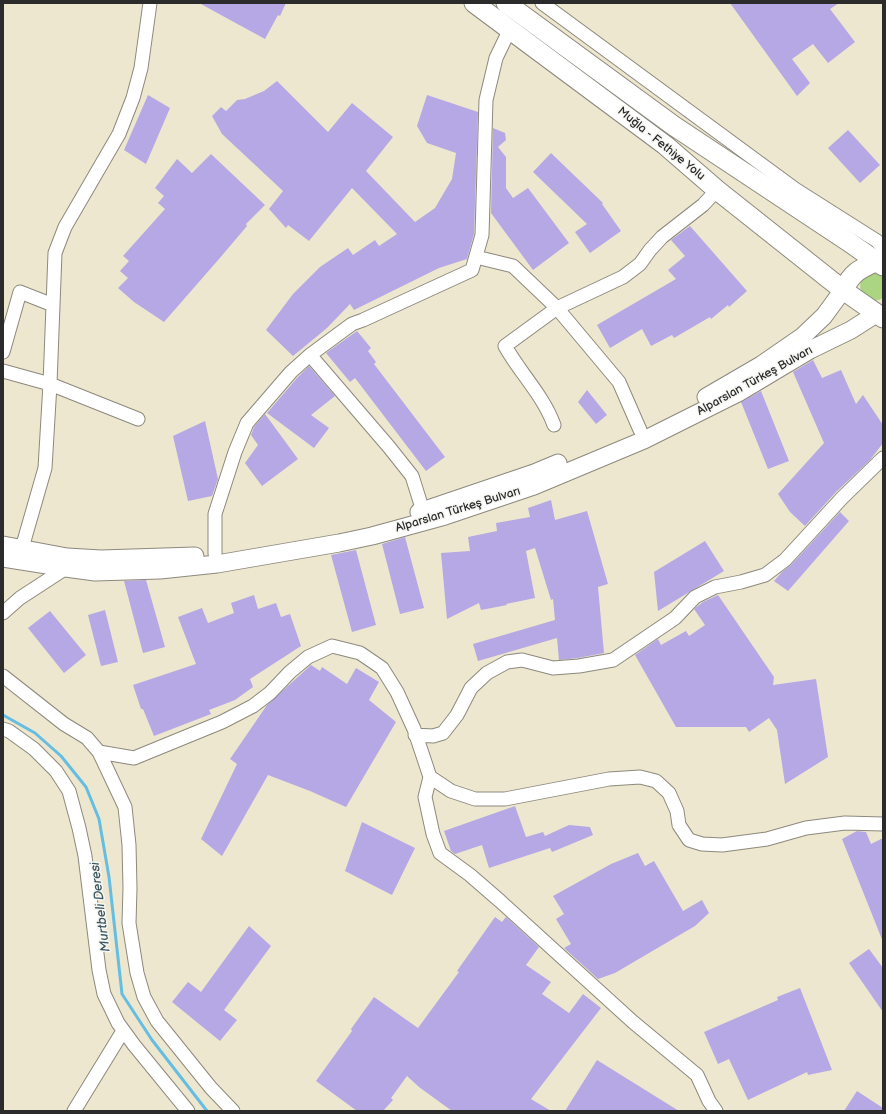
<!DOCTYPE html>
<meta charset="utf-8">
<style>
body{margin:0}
#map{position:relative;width:886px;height:1114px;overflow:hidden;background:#eee7cf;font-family:"Balsamiq Sans",sans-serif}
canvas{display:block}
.frame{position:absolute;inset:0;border:4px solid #2b2b2b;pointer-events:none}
</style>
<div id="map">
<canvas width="886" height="1114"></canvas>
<div class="frame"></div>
</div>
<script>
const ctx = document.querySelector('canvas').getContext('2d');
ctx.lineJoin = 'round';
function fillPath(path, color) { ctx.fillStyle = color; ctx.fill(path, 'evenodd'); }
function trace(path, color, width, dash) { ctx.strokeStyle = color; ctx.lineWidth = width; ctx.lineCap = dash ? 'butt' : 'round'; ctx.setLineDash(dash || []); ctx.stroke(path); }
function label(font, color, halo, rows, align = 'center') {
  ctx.font = font + ' "Balsamiq Sans",sans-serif'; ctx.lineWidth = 3; ctx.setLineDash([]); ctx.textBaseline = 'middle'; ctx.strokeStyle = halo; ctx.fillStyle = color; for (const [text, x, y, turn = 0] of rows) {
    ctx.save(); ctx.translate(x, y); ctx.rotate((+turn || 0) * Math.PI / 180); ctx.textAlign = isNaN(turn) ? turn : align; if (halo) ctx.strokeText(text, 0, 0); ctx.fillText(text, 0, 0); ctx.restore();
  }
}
fillPath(new Path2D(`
 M875 271 883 274V298C873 304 868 298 861 291 858 277 865 276 875 271Z`), '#abd580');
trace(new Path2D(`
 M3 715 35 733 61 756 86 787 99 819 109 877 122 994 152 1040 207 1111`), '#65bee2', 3);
fillPath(new Path2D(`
 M199 3H286L280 16 278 15 265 39Z
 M730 3H839L830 9 855 42 828 63 813 44 792 59 810 83 797 96Z
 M277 81 328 132 352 103 393 137 366 171 415 222 435 208 452 179 456 153 427 143 417 126 427 95 478 112 474 234 467 259 439 268 354 310 350 304 327 328 293 356 266 330 293 294 320 267 348 248 353 255 375 240 379 246 397 234 352 188 309 241 288 225 286 228 269 209 283 191 222 134 212 116 221 107 226 111 237 100 245 99 264 91Z
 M148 95 170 108 146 164 124 150Z
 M493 128 505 133 506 140 498 147 506 157V188L513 198 528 188 569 243 533 270 491 213Z
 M848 130 880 165 860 183 828 148Z
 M551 153 603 203 602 204 621 231 590 253 575 232 587 224 533 172Z
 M211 154 265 205 246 224 247 226 219 259 164 322 134 302 118 288 128 278 120 271 129 261 123 256 165 209 158 203 164 196 155 188 177 159 192 173Z
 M690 226 747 291 729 307 728 305 711 319 710 317 674 338 672 335 651 346 642 329 610 348 597 325 676 279 668 270 685 256 671 240Z
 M357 331 371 348 368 351 376 362 374 364 445 457 426 471 355 378 350 382 326 353Z
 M813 360 822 378 841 370 856 404 863 395 883 425V443L870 460 836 492 805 526 790 512 778 494 824 443 793 372Z
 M309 366 335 396 311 415 329 428 314 448 267 413 297 378Z
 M587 390 607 415 596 424 578 402Z
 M761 391 789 461 768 469 741 402Z
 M265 414 298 459 262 486 245 463 258 445 251 435 254 427Z
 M205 421 218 479 212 496 188 501 173 436Z
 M551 500 555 520 587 511 608 584 598 587 604 653 578 658 559 660 557 638 478 661 473 644 555 620 553 599 551 600 535 548 526 551 535 598 506 604 507 605 481 610 479 603 447 619 441 553 470 551 468 537 497 531 496 523 530 517 528 508Z
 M840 512 849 521 788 591 774 581 782 572 791 565Z
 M405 537 424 608 400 614 382 544Z
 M705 541 724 571 658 611 654 572Z
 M356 550 376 625 352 632 331 555Z
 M146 580 165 647 143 653 124 581Z
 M254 595 258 609 276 603 281 617 290 614 301 646 250 679 253 687 235 700 209 710 211 714 154 736 143 709H141L133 685 196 664 178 617 202 608 208 623 234 613 231 603Z
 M718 595 774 677 773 685 816 679 828 757 785 784 777 730 769 718 749 732 746 727H676L635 655 658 639 661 645 686 631 689 636 705 625 694 609 703 602Z
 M105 610 118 662 101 666 88 615Z
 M50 611 86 655 64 673 28 628Z
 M311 665 320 671 322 667 347 684 356 668 379 682 369 700 396 722 346 807 310 791 268 775 222 856 201 839 237 764 230 759 267 705Z
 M515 806 526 837 543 832 545 836 569 825 590 827 593 835 552 852 550 848 489 868 482 845 455 854 451 851 444 831Z
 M362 822 415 848 392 895 345 871Z
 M857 831 866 832 871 844 883 838V942L842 839Z
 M638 853 645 866 654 861 683 911 702 900 709 913 695 926 615 973 598 979 564 948 571 944 556 919 564 914 553 896 611 864Z
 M495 917 502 922 506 917 539 947 526 965 551 982 542 994 569 1013 583 994 601 1008 531 1099 551 1111H452L419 1087 407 1076 391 1098 393 1100 383 1111H357L316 1081 352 1031 351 1029 374 997 418 1028 459 972 457 971Z
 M249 926 271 946 224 1010 237 1020 220 1041 172 1002 188 982 201 992Z
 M869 949 883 968V1012L849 963Z
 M800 988 832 1070 808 1075 807 1072 748 1100 729 1059 718 1064 704 1032 778 1000 777 997Z
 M597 1060 679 1111H565Z
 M857 1091 883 1108V1111H844Z`), '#b5a8e4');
const minor = new Path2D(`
 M542 3 795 189 877 241 883 248
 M476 257 513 266 557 308 619 382 640 430
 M3 352 20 292 53 305
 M310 355 389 447 412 476 423 511
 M3 371 50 384 138 419
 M554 425C543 395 520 373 505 346L557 308 623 277 640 264 650 250 662 237 703 205 717 190
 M22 548 45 468 50 384 55 253 65 227 119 134 133 98 141 68 150 3
 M215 554V514L235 452 247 423 291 372 310 355 352 324 363 320 472 270 482 235 486 100 496 58 510 29
 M3 613 20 598 66 568
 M3 676 64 724 87 738 99 752 134 758 222 722 253 706 270 693 290 672 308 657 332 646 360 653 382 668 397 692 414 729 430 777 451 791 475 799H505L609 779 640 777 656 781 669 793 677 811 679 825 689 840 702 844 722 845 767 839 806 828 845 823 883 824
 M3 729 9 731 34 749 56 771 69 791 79 828 85 856 99 970 104 994 118 1023 134 1045 188 1111
 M415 735 433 736 443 733 457 715 471 688 487 673 507 662 522 660 553 668 579 666 613 660 675 618 695 597 715 587 741 582 765 575 785 560 842 498 883 458
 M99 752 125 807 129 845 130 888 129 923 137 973 144 997 157 1021 211 1088 233 1111
 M430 777 425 797 433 834 440 853 470 875 500 901 633 1022 697 1075 709 1101 716 1111
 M74 1111 123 1031`);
const major = new Path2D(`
 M706 397 761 365 803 336 824 316 843 290
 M419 512 534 473 558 463
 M3 545 67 557 101 559 195 556
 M3 558 66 568 95 572 160 570 217 564 339 543 372 536 445 516 534 486 644 440 738 393 810 350 851 330 876 314`);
const highway = new Path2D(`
 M474 3 665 145 717 190 843 290 883 318
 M506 3 674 126 849 242 883 266
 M843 290C853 272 858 270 877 261`);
trace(minor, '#8c897d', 15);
trace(major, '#8c897d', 19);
trace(highway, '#8c897d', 21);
trace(minor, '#fff', 13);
trace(major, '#fff', 17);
trace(highway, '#fff', 19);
label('12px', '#2b2b2b', '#f6f6f2', [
 ["Muğla - Fethiye Yolu",661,144,39],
 ["Alparslan Türkeş Bulvarı",755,381,-29],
 ["Alparslan Türkeş Bulvarı",458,510,-17]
]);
label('italic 13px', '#3c5762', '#f6f6f2', [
 ["Murtbeli Deresi",101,907,-97]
]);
</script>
